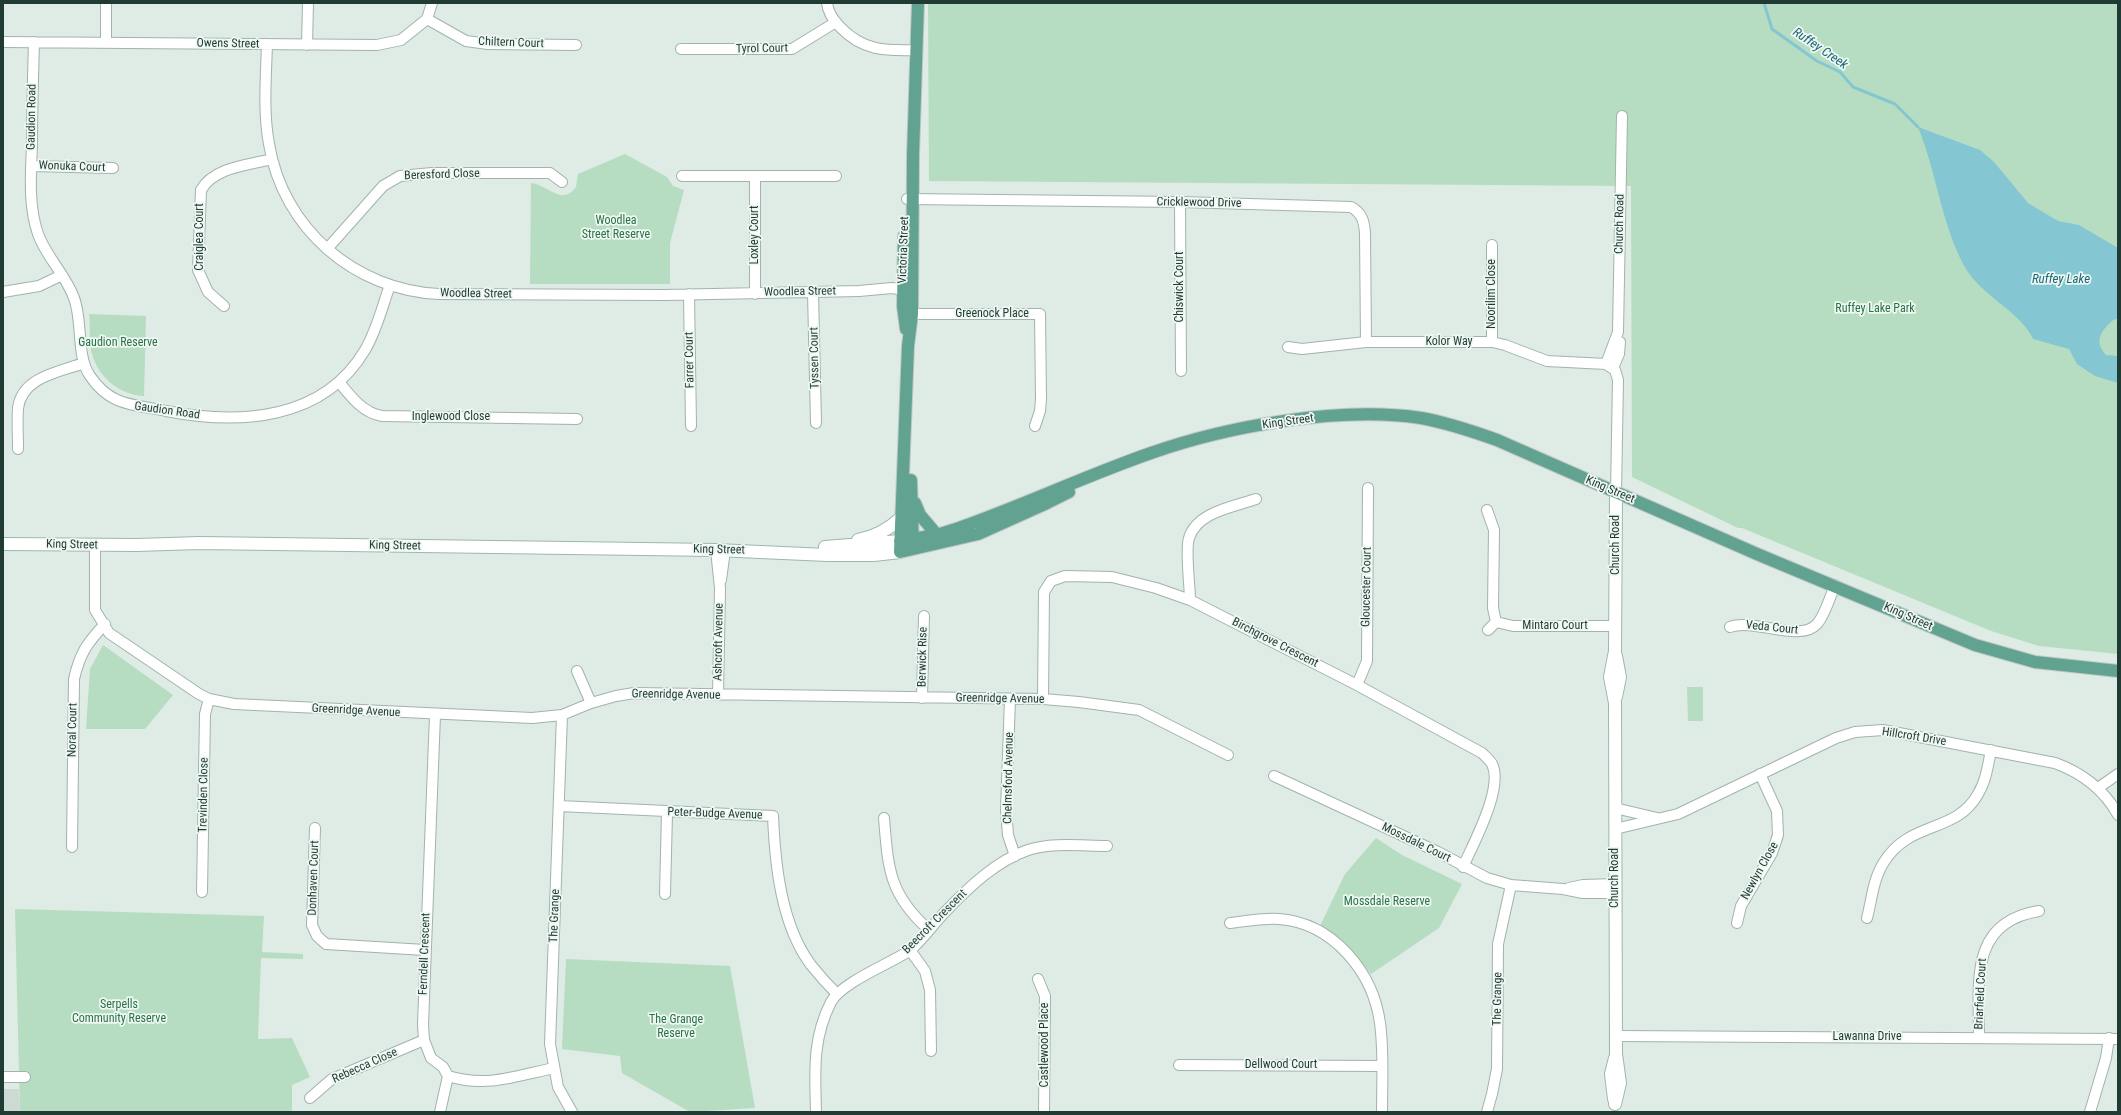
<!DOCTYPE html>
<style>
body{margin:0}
#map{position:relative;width:2121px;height:1115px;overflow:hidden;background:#dfebe5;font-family:"Roboto Condensed",sans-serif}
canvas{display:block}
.frame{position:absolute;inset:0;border:4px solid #1f3b33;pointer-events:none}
</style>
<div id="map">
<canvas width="2121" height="1115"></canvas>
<div class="frame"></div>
</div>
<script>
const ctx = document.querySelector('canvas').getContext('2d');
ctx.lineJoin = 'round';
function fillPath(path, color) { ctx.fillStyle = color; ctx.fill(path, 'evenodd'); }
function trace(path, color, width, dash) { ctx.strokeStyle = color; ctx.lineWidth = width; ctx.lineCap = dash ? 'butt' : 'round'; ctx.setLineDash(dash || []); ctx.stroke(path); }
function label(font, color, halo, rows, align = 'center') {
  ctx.font = font + ' "Roboto Condensed",sans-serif'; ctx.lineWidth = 3.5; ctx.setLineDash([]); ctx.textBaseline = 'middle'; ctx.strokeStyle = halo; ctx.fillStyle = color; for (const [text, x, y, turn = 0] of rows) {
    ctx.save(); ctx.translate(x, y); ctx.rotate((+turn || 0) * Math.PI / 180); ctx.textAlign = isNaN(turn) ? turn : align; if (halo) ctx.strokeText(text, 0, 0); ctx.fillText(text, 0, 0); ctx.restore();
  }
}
fillPath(new Path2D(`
 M3 1089H19L20 1112H3Z`), '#cddad4');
fillPath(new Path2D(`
 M928 3H2118V654L2039 646 1991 631 1742 528H1738L1632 477 1631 186 929 181Z
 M625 154 667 177 673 186 684 190 670 243V284H530L531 183C548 184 561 207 576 187L578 174Z
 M89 314 146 316 144 396C121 395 100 379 93 357 88 344 91 328 89 314Z
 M103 645 173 695 145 729H86L90 669Z
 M1687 687H1703V721H1688Z
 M1376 838 1402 855 1462 884 1439 928 1371 974C1356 955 1341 938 1319 928L1345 874Z
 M15 909 264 916 262 952 303 954V959L261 958 258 1039 292 1038 310 1077 292 1085V1112H20Z
 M566 959 730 966 755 1108 690 1112 622 1073 620 1056 562 1049Z`), '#b6ddc1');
fillPath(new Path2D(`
 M1918 127 1980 150 1994 162 2028 203 2058 221 2079 225 2118 248V319C2114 319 2113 320 2110 323 2099 333 2095 343 2106 355L2118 356V383L2095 376 2077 364 2069 349 2033 339C2021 312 1983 297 1966 269 1941 225 1937 173 1918 127Z`), '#84c6d2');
trace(new Path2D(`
 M1764 3 1772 29 1817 61 1840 72 1853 87 1895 104 1918 127`), '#84c6d2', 3);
const street = new Path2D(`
 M827 3C828 12 834 21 840 27 863 51 885 51 917 50
 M427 19 466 41 488 44 576 45
 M3 42 377 45 401 40 427 19 432 3
 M34 42C33 76 32 110 32 144 31 174 28 205 38 234 46 257 66 275 74 298 83 321 76 356 90 376 111 407 134 404 166 411 239 425 323 421 365 350 377 330 382 307 390 285
 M106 43V3
 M267 44C266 77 263 112 269 144 283 229 355 290 439 294L664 295 859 291 892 288 911 291
 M307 45 308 3
 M681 49H792L836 22
 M31 166 113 168
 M682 176H836
 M907 199 1180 202 1351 207C1362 213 1364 221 1365 233L1366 342
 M1180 202 1181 371
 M1492 245V342
 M327 249 383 186 400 176 432 173H550L562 182
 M3 292 39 286 62 275
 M813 292 816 423
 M689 294 691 426
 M755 294V176
 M224 306 208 292 198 270 201 190C214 167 249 165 272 159
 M905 314H1040L1041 399 1040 411 1035 426
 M1288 347 1302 349 1366 342H1492L1505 345 1547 361 1606 364 1615 370 1618 380 1616 493
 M1606 364 1618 332 1622 116
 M1613 368 1619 354 1620 342
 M339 382C351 397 363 413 382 416L577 419
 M18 449C18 435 17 421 18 408 22 377 59 372 84 363
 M1487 510 1494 530 1493 608 1496 622 1513 626H1615
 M95 545V610L109 633 199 694 209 699 234 704 532 718 562 715 591 703 616 696 634 693 1043 699 1079 702 1139 710 1228 755
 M716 550 720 588 718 695
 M721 580 725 550
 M1190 600C1190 586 1185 549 1189 538 1197 512 1233 507 1256 499
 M1730 627C1754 618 1800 643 1817 624 1825 615 1830 597 1835 585
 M1488 630 1496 622
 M577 671 591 703
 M1357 685 1367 661 1368 488
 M922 698 924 616
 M1010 699 1006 810 1008 835 1015 856
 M1043 699 1044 592 1051 581 1065 576 1112 577 1156 588 1190 600 1357 685 1482 753C1485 756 1490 760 1492 764 1504 788 1473 844 1463 867
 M435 715 423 1024 424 1040 431 1058 443 1067 448 1076C486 1088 516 1076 554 1068
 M562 715 550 1044 558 1087 572 1112
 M1274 776 1438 852 1487 878 1511 885 1563 889 1583 893H1616
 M2098 788 2118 774
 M559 806 773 816C775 864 781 925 811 965 819 975 828 985 837 994
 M1615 808 1657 818
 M884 818C888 868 889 894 928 929
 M315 828 312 925 317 936 326 944 425 950
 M1615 829 1678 814 1836 738 1855 732 1883 730 2055 763C2082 773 2104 789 2118 815
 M72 847 74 679C80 653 87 643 105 624
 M1569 888 1583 885 1615 884
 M202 892 205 714 209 699
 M665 894 667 813
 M1867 918C1872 899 1873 879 1884 862 1910 820 1956 834 1978 794 1986 781 1988 765 1991 750
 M1230 923C1246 921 1263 918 1279 919 1333 923 1373 972 1380 1023 1384 1052 1382 1083 1382 1112
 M1737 923 1741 906 1772 853 1778 835 1777 811 1760 774
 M910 950 925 971 930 990 931 1051
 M1038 979 1045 996 1044 1112
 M1616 1036 2118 1039
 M1979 1037C1979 982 1969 922 2039 911
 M1179 1065 1382 1066
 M3 1077H25
 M310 1098 332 1079 424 1040
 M440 1112 448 1076
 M816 1112C815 1073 812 1039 831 1002 841 983 889 964 909 951 920 943 935 922 946 911 969 887 996 861 1028 850 1052 842 1082 846 1107 846
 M1487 1112 1492 1094 1497 1069 1498 944 1511 885
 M2090 1112 2106 1058 2109 1038`);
const secondary = new Path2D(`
 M858 540C876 537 889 529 902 517
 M3 544 136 545 200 543 716 550 827 555H874L900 552
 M825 547 900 541
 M1616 656 1620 677 1616 697
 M1614 1099 1611 1074 1615 1058
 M1615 1104 1620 1083 1616 1054 1615 703 1610 677 1615 651 1616 493`);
const primary = new Path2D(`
 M918 3 913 155 912 314 908 346 900 552 978 534 1047 503 1069 492
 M904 236 903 306 906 329
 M911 480 913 547
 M915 503 920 515 937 535
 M900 541 937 535 956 529C1022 506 1085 476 1151 453 1228 426 1340 406 1421 418 1448 423 1472 431 1497 440L1757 554 1975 645 2035 662 2118 671`);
trace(street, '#a2b3ac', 12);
trace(secondary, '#9db7ad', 14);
trace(primary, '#c0c8c6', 14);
trace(street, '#fff', 10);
trace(secondary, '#fff', 12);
trace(primary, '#62a291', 12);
label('12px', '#1f3b33', '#eff7f3', [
 ["Chiltern Court",511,43,2],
 ["Owens Street",228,44,1],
 ["Tyrol Court",762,49,-1],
 ["Gaudion Road",32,117,-89],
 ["Wonuka Court",72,167,2],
 ["Beresford Close",442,175,-2],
 ["Cricklewood Drive",1199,203,1],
 ["Church Road",1620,224,-89],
 ["Loxley Court",755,235,-90],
 ["Craiglea Court",200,237,-90],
 ["Victoria Street",904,250,-88],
 ["Chiswick Court",1180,287,-90],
 ["Woodlea Street",800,292,-1],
 ["Woodlea Street",476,294,1],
 ["Noorilim Close",1492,294,-90],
 ["Greenock Place",992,314],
 ["Kolor Way",1449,342],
 ["Tyssen Court",815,358,-91],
 ["Farrer Court",690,360,-91],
 ["Gaudion Road",167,411,8],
 ["Inglewood Close",451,417],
 ["King Street",1288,422,-8],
 ["King Street",1610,490,23],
 ["King Street",72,545,1],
 ["Church Road",1616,545,-90],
 ["King Street",395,546,1],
 ["King Street",719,550,1],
 ["Gloucester Court",1367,587,-89],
 ["King Street",1908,617,24],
 ["Mintaro Court",1555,626],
 ["Veda Court",1772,628,6],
 ["Ashcroft Avenue",719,642,-89],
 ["Birchgrove Crescent",1275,643,27],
 ["Berwick Rise",923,657,-89],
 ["Greenridge Avenue",676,695,1],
 ["Greenridge Avenue",1000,699,1],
 ["Greenridge Avenue",356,711,3],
 ["Noral Court",73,730,-89],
 ["Hillcroft Drive",1914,737,9],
 ["Chelmsford Avenue",1009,778,-89],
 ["Trevinden Close",204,795,-89],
 ["Peter-Budge Avenue",715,814,2],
 ["Mossdale Court",1416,843,26],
 ["Newlyn Close",1760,871,-61],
 ["Donhaven Court",314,878,-88],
 ["Church Road",1615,878,-90],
 ["The Grange",555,916,-88],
 ["Beecroft Crescent",935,922,-45],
 ["Ferndell Crescent",425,954,-88],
 ["Briarfield Court",1981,994,-87],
 ["The Grange",1498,999,-89],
 ["Lawanna Drive",1867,1037],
 ["Castlewood Place",1045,1045,-90],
 ["Dellwood Court",1281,1065],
 ["Rebecca Close",365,1066,-24]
]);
label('12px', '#297245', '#eff7f3', [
 ["Woodlea",616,221],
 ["Street Reserve",616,235],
 ["Ruffey Lake Park",1875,309],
 ["Gaudion Reserve",118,343],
 ["Mossdale Reserve",1387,902],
 ["Serpells",119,1005],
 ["Community Reserve",119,1019],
 ["The Grange",676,1020],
 ["Reserve",676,1034]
]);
label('italic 13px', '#186878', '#eff7f3', [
 ["Ruffey Creek",1820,49,34],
 ["Ruffey Lake",2061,280]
]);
</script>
